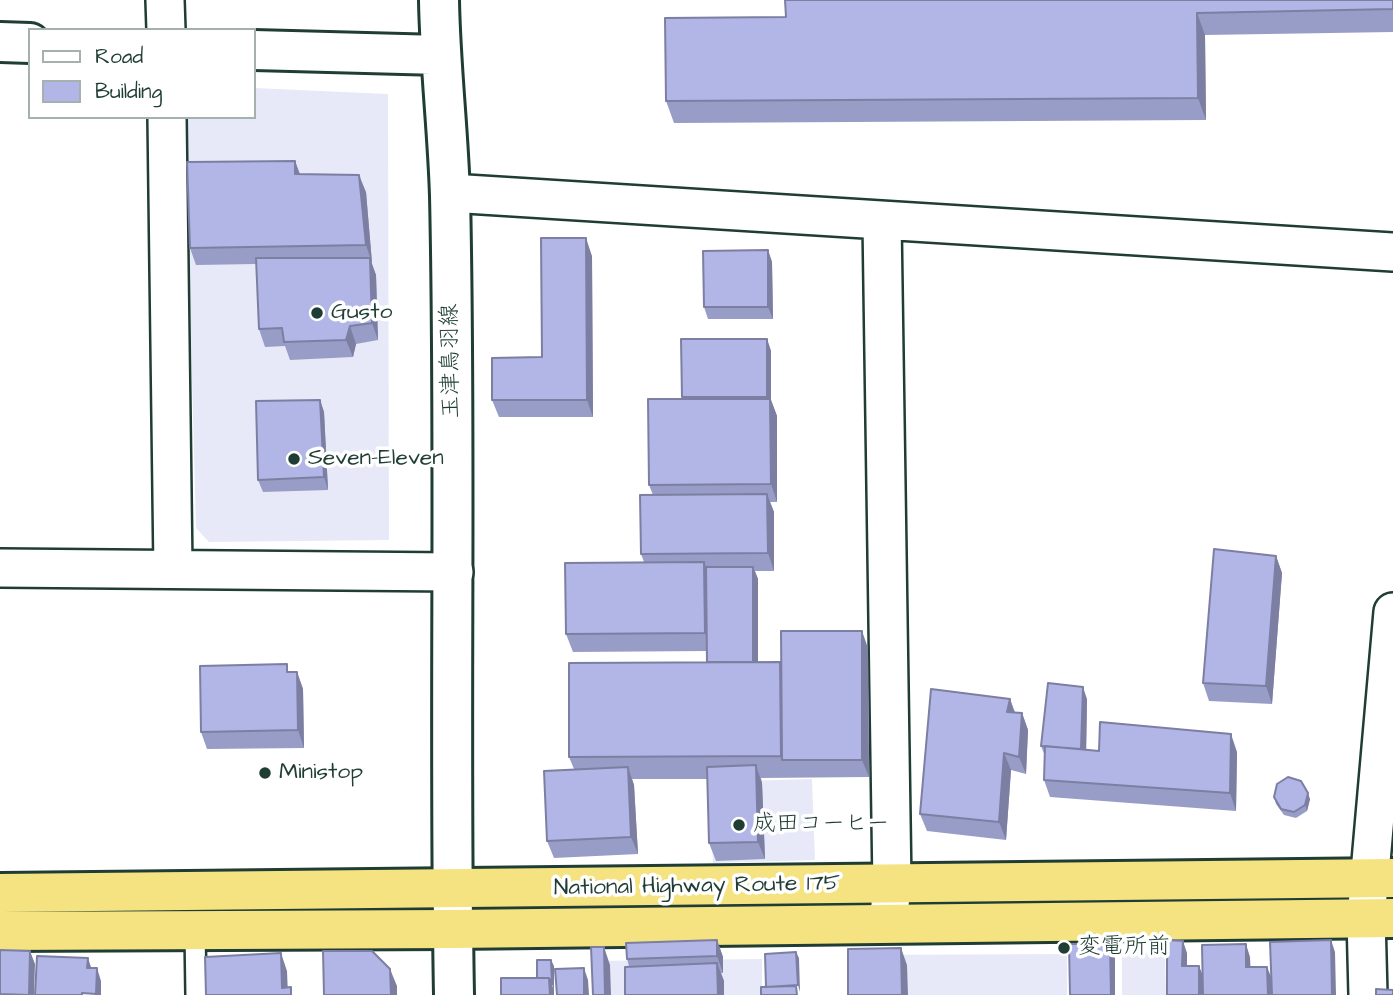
<!DOCTYPE html>
<meta charset="utf-8">
<style>
body{margin:0}
#map{position:relative;width:1393px;height:995px;overflow:hidden;background:#fff;font-family:"Architects Daughter",sans-serif}
canvas{display:block}
.legend{position:absolute;left:28px;top:28px;width:228px;height:91px;box-sizing:border-box;background:#fff;border:2px solid #a5b1ae;margin:0;padding:9px 12px;list-style:none;font-size:21px;color:#1f3d34}
.legend li{display:flex;align-items:center;gap:14px;height:35px}
.legend b{width:35px;border:2px solid #a5b1ae}
</style>
<div id="map">
<canvas width="1393" height="995"></canvas>
<ul class="legend">
<li><b style="height:9px;background:#fff"></b>Road</li>
<li><b style="height:19px;background:#b1b6e7"></b>Building</li>
</ul>
</div>
<script>
const ctx = document.querySelector('canvas').getContext('2d');
ctx.lineJoin = 'round';
function fillPath(path, color) { ctx.fillStyle = color; ctx.fill(path, 'evenodd'); }
function trace(path, color, width, dash) { ctx.strokeStyle = color; ctx.lineWidth = width; ctx.lineCap = dash ? 'butt' : 'round'; ctx.setLineDash(dash || []); ctx.stroke(path); }
function label(font, color, halo, rows, align = 'center') {
  ctx.font = font + ' "Architects Daughter","Klee One",sans-serif'; ctx.lineWidth = 7; ctx.setLineDash([]); ctx.textBaseline = 'middle'; ctx.strokeStyle = halo; ctx.fillStyle = color; for (const [text, x, y, turn = 0] of rows) {
    ctx.save(); ctx.translate(x, y); ctx.rotate((+turn || 0) * Math.PI / 180); ctx.textAlign = isNaN(turn) ? turn : align; if (halo) ctx.strokeText(text, 0, 0); ctx.fillText(text, 0, 0); ctx.restore();
  }
}
fillPath(new Path2D(`
 M254 88 388 94 389 540 209 542 196 528 185 117H254Z
 M812 779 815 860 713 863 710 782Z
 M1122 953H1165L1166 995H1122Z
 M1067 954V995H848L847 955Z
 M762 959V995H593L592 961Z`), '#e8e9f8');
const lane = new Path2D(`
 M195 930 196 995`);
const street = new Path2D(`
 M165 0 166 30
 M167 117 173 569
 M450 193 1393 252
 M882 221 892 885 889 915
 M0 568 454 572
 M1368 995 1366 918 1393 612`);
const secondary = new Path2D(`
 M439 0C440 65 448 130 450 196 456 462 449 729 454 995
 M0 42 30 43
 M254 50 440 55`);
const highway = new Path2D(`
 M0 893 1393 878
 M0 931 453 929 1393 918`);
trace(lane, '#1f3d34', 24);
trace(street, '#1f3d34', 42);
trace(secondary, '#1f3d34', 44);
trace(highway, '#1f3d34', 44);
trace(lane, '#fff', 19);
trace(street, '#fff', 37);
trace(secondary, '#fff', 38);
trace(highway, '#f5e382', 38);
fillPath(new Path2D(`
 M1393 0V32L1205 35 1206 120 674 123 666 101 786 17Z
 M295 161 300 174 366 192 372 263H371L376 275 378 340 356 344 353 357 290 360 285 346 265 347 259 329 256 264 196 265 190 248Z
 M768 250 772 262 773 319H708L704 307Z
 M592 256 593 417H499L492 400 542 357Z
 M767 339 771 351V400L777 416V502H770L774 512V571H755L758 579V662H780L781 667 868 648 869 777 761 778 762 783 765 859 716 861 709 843 707 779H632L634 785 638 854 554 858 547 841 574 769 569 757 707 662V651L573 652 566 634 644 562 641 554 653 495 649 485 682 399V397Z
 M320 400 324 412 328 490 263 492 258 480Z
 M1276 556 1282 573 1272 704 1209 701 1203 683Z
 M289 672H297L303 689 304 748 207 749 201 732Z
 M1010 699 1015 712 1022 713 1028 730 1026 774 1011 770 1006 840 927 831 920 814Z
 M1087 699 1086 750 1099 751 1237 752 1236 811 1050 797 1044 780 1045 756 1041 746Z
 M1274 797 1310 799 1307 811 1296 818 1284 815 1276 804Z
 M717 940 723 957V973H721L724 981 629 966 627 959Z`), '#989dc7');
fillPath(new Path2D(`
 M1197 13 1205 35 1206 120 1198 98Z
 M295 161 301 178 295 174Z
 M359 175 366 192 372 263 366 245Z
 M586 238 592 256 593 417 587 400Z
 M768 250 772 262 773 319 768 307Z
 M370 258 376 275 378 340 372 323Z
 M350 326 356 344 353 357 346 340Z
 M767 339 771 351V400L777 416V502L771 484V408L767 397Z
 M320 400 324 412 328 490 324 477Z
 M767 494 774 512V571L768 553Z
 M1276 556 1282 573 1272 704 1266 686Z
 M704 562 711 579 712 651 705 633Z
 M753 567 758 579V675L753 663Z
 M862 631 868 648 869 777 862 760Z
 M780 662 788 684 782 760 781 756Z
 M297 672 303 689 304 748 298 730Z
 M1083 687 1087 699 1086 761 1081 749Z
 M1010 699 1016 717 1007 712Z
 M1022 713 1028 730 1026 774 1019 757Z
 M1231 734 1237 752 1236 811 1230 793Z
 M1004 753 1011 770 1006 840 999 822Z
 M756 765 762 783 765 859 758 842Z
 M628 767 634 785 638 854 631 837Z
 M1308 793 1310 799 1307 811 1305 805Z
 M717 940 723 957V973L717 956Z
 M1331 940 1335 952 1336 995H1332Z
 M1183 941 1187 953V978L1182 966Z
 M1110 944 1115 956V995H1111Z
 M1246 944 1250 957 1251 979 1246 967Z
 M604 947 610 965 611 995H605Z
 M901 948 907 965 908 995H902Z
 M30 951 35 964 34 995H29Z
 M796 952 799 958 800 992 798 985Z
 M281 953 287 971 288 995 282 988Z
 M88 958 92 970 87 968Z
 M551 960 554 966V990L552 984Z
 M717 963 724 981V995H718Z
 M1199 966 1204 978 1203 995H1199Z
 M1267 967 1272 979V995H1268Z
 M97 968 101 981V995H96V994Z
 M584 968 588 980 589 995H584Z
 M390 969 397 986V995H391Z
 M549 978 554 990V995H550Z`), '#7c7fa2');
const building = new Path2D(`
 M785 0H1393V9L1197 13 1198 98 666 101 665 18 786 17Z
 M295 161V174L359 175 366 245 190 248 187 162Z
 M541 238H586L587 400H492V358L542 357Z
 M768 250V307H704L703 251Z
 M256 258H370L372 323 350 326 346 340 284 342 282 328 259 329Z
 M681 339H767V397H682Z
 M648 399H770L771 484 649 485Z
 M320 400 324 477 258 480 256 401Z
 M767 494 768 553 641 554 640 495Z
 M1214 549 1276 556 1266 686 1203 683Z
 M704 562 705 633 566 634 565 563Z
 M706 567H753V662H707Z
 M781 631H862V760H782Z
 M780 662 781 756 569 757V663Z
 M287 664V672H297L298 730 201 732 200 666Z
 M1048 683 1083 687 1081 749 1041 746Z
 M931 689 1010 699 1007 712 1022 713 1019 757 1004 753 999 822 920 814Z
 M1100 722 1231 734 1230 793 1044 780 1045 746 1099 751Z
 M756 765 758 842 709 843 707 767Z
 M628 767 631 837 547 841 544 771Z
 M1288 777 1301 781 1308 793 1305 805 1294 812 1281 809 1274 797 1277 784Z
 M717 940V956L627 959 626 943Z
 M1167 940 1183 941 1182 966H1199V995H1167Z
 M1331 940 1332 995H1272L1270 942Z
 M1069 944H1110L1111 995H1070Z
 M1246 944V967H1267L1268 995H1203L1202 945Z
 M591 947H604L605 995H593Z
 M901 948 902 995H848V949Z
 M0 950 30 951 29 995 0 994Z
 M323 951H372L390 969 391 995H324Z
 M796 952 798 985 766 987 765 954Z
 M281 953 282 988 291 987V995H206L205 957Z
 M37 956 88 958 87 968H97L96 994 82 993V995H35Z
 M537 960H551L552 984 549 978H537Z
 M717 963 718 995H625V967Z
 M584 968V995H557L555 969Z
 M501 978H549L550 995H501Z
 M796 986 797 995H761V987Z
 M1376 989 1393 990V995H1376Z`);
fillPath(building, '#b1b6e7');
trace(building, '#7c7fa2', 2);
for (const [x, y, r, color] of [
 [317,313,7,"#1f3d34"],
 [294,459,7,"#1f3d34"],
 [265,773,7,"#1f3d34"],
 [739,825,7,"#1f3d34"],
 [1064,948,7,"#1f3d34"]
]) { const dot = new Path2D(); dot.arc(x, y, r, 0, 2 * Math.PI); ctx.fillStyle = color; ctx.fill(dot); trace(dot, '#fff', 2.5); }
label('23px', '#1f3d34', '#fff', [
 ["Gusto",331,313],
 ["Seven-Eleven",308,459],
 ["Ministop",279,773],
 ["成田コーヒー",753,825],
 ["変電所前",1078,948]
], 'left');
label('23px', '#1f3d34', '#fff', [
 ["玉津鳥羽線",452,361,-91],
 ["National Highway Route 175",697,887,-1]
]);
</script>
